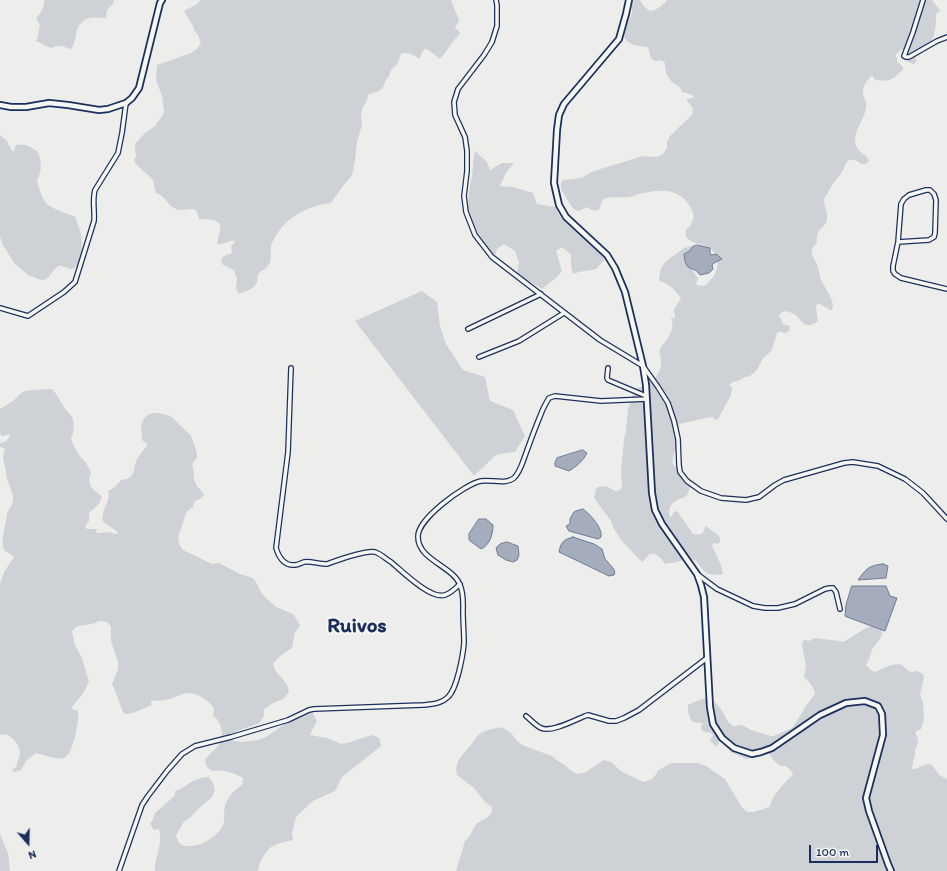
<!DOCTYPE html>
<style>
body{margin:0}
#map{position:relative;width:947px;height:871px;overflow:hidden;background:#edeeec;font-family:Itim,sans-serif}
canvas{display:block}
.north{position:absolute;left:8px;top:823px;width:40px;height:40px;-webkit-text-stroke:3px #f6f6f2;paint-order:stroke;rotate:160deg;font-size:11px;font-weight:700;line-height:16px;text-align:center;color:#1b2f5e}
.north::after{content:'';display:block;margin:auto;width:14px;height:18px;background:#1b2f5e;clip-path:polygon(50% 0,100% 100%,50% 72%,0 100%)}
.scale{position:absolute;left:809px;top:845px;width:69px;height:18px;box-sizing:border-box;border:2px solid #1b2f5e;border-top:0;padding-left:5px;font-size:12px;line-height:14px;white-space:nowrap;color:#1b2f5e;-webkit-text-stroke:3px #f6f6f2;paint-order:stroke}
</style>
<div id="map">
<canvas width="947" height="871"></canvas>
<div class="north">N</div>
<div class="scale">100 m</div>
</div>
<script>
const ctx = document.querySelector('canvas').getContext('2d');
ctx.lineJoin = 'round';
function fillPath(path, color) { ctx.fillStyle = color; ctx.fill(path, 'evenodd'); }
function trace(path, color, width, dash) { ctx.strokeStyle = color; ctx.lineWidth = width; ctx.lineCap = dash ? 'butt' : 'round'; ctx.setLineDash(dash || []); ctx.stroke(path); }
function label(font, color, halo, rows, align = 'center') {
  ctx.font = font + ' Itim,sans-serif'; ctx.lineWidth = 4; ctx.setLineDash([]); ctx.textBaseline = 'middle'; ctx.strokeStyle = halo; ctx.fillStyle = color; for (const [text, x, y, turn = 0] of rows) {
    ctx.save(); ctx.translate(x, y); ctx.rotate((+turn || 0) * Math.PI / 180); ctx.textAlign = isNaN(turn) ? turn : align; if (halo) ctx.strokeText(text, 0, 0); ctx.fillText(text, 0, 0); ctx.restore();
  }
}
fillPath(new Path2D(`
 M44 0H114L113 4 107 10 106 18C90 17 81 16 76 34 75 39 75 44 71 49 67 49 63 45 58 46 55 46 52 49 48 47 44 46 41 42 36 41 39 36 38 31 40 26L36 18C41 13 45 6 44 0Z
 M200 0H451C452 4 460 20 459 22 459 22 455 27 455 27L456 29 458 30 460 34C452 41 447 51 440 59L427 49C422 49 421 55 420 59 413 55 408 51 401 54L397 64 391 70 389 76 386 80 383 87 379 91 369 94 365 104 362 109 361 117 362 125 357 142 355 160 353 172 350 178 343 186 331 203C305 206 283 219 272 243 269 250 273 258 269 264 267 269 260 271 258 275 257 277 258 280 257 282 254 289 247 291 240 293H238L236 288 237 279 234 271 232 269 223 265C219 256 225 256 232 253L231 247 235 241C229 240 224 245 217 244L220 231V224L214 220 199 219C198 216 198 211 195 210 192 207 182 212 176 209 168 206 165 195 156 193L153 180 136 164 134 160 136 156 135 147V144L145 133 155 126 162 116 164 112 162 96 156 80 157 65 191 53 197 49 201 43 198 35 194 30 193 26 184 11 197 4Z
 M634 0H640C650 17 654 11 666 2V0H932L940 10 939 12 936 14C936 22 936 33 932 40 929 46 917 52 916 56 916 57 916 61 916 62L914 64 910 63 906 61 904 49H902L895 55 897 58V62L903 67V70C900 72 899 74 896 76 892 81 880 82 874 79L873 76H871C868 79 862 87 863 92 863 97 867 101 866 107 865 120 852 131 856 145 858 153 867 154 869 161 861 170 857 157 850 160 846 161 845 167 843 170 840 176 835 180 832 185 829 190 827 195 824 199 824 206 828 212 827 219 826 229 815 228 817 242L812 249V255L817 264 821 280 832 300 833 306 832 310H830L820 304H817L816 307 818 321C814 326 805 327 801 321 800 320 798 317 797 316 794 313 789 312 784 311L779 315 783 324 790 326 789 331 786 333 779 332 777 333 772 350 768 354 763 358 757 370 750 376 745 377 740 380 733 382 729 385V386L732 387 731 395 718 419 715 420 714 418 711 417 679 424 680 444C674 451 672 456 673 465L692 481C690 486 689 494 685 497 683 498 681 498 679 499 671 503 669 507 669 515L671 517 675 511 678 512 693 534C701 535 703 535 705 527L706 526 719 536 720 539V542L718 544 714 543 712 546 721 565 723 574 719 575 708 574 703 570 696 561 690 559H685L677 562 665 564C658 554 651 548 643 562L640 560 621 540 613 527 611 521 594 498 596 489 598 487 603 486 608 487 615 491H618L621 489 622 483 621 472 624 439 626 430 628 409 635 389C650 384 661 378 661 361 661 356 659 353 660 349 661 346 664 343 666 341 672 333 674 326 671 317L675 319 674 310 681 298C674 290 670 283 659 281 660 265 664 262 676 254 681 250 684 248 690 246L694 252C692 264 690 269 698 278L696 285 704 286C716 278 724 261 711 249 707 245 701 245 696 243 692 242 689 240 686 237V230C693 223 696 217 691 208 680 187 659 189 639 194 636 195 633 196 630 197 621 198 612 196 603 199L599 210C594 211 591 210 587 207L579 211 575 210 571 206 561 189V183L563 180 573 179 581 178 594 171 643 156 657 157 663 154 667 148V141L671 135 676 130 692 115 693 109 686 99 692 98 694 97 693 95 682 92C680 85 676 86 671 81 666 76 665 69 665 63L661 60C650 63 651 57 648 47 639 46 629 46 624 37L627 25 632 13V4Z
 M0 135 7 141 12 151H14L16 145C26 143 30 147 38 152 42 163 42 170 37 181 39 188 41 196 45 202 51 209 68 214 76 217V219C77 224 80 229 81 234 82 243 84 267 71 269 66 269 63 265 59 266 52 268 51 279 43 280 38 280 34 276 29 276L15 264 3 245 0 237Z
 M475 151 487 162 490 170 502 163H514L506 173 500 186 513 187 533 193 537 204 555 207 561 218 605 259 596 269 579 272 573 274 571 266V255L562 247 556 251 562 271 556 278 542 289 522 277 517 272 519 262 515 251 504 244 497 249 495 256C484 243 472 228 469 211 467 199 470 187 472 176 473 168 473 160 475 151Z
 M422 291 437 302 440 326 446 344 463 370 485 377 490 401 513 410 525 436 515 452 505 453 496 455 474 476 355 321Z
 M52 389C57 394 60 401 64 407 66 411 70 414 72 417 75 424 74 433 71 439V440L79 455 86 463 91 472 89 479 91 487 102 497 99 504 89 513V521L85 526 87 529H97L96 533H98L108 532 116 534 118 533C114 528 107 526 102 520 103 517 103 513 104 510 106 503 110 499 108 491L116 486 121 480C137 479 132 469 137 459 140 454 143 450 147 446V444L142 440 141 427 143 420 147 415 154 413H159L170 416 175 420 191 436 197 453V458L192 464C195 470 192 477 196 484 198 489 202 490 204 495L200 499 195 501 193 504 194 507 191 508 186 513 181 529 178 536 179 544 183 550 212 564 219 563 240 574 253 578 256 582 261 592 265 597 276 607 293 614 299 623 300 626 295 632 292 648C285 652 278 657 273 664 275 676 288 679 289 692L283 699 275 702 264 709V716L260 723 237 731 231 735 234 741 242 742 258 740 266 737 295 717 299 711 313 713 317 721 310 735 327 738 341 744 347 743 372 735 379 738 381 746 342 777 335 791 313 801 302 811 296 817 292 833 293 840 277 844 271 847 266 852 259 865 258 871H155C154 864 157 858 158 852 160 844 161 837 159 829L154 830 150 824 153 819 155 813 172 798 175 795V791C183 789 186 785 193 781 198 779 203 777 209 777L213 783 215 790 212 797 195 812 190 818 184 821 176 836 179 843C182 845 184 846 187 846 201 847 217 837 223 825 225 821 224 816 224 812 225 800 232 791 242 785L243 778C233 772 223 770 212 771L206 766 205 760C209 754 217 749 220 743 224 735 221 720 213 716 213 714 214 712 214 710 213 702 196 693 189 693 182 693 176 697 170 699 165 701 158 700 151 701V702L152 705C143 709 134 714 124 714 119 703 117 694 112 684L118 669V662L111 641V627L107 622 100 621 92 624 77 626 72 631 75 645 82 658 86 672 89 681C85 692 79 699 71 708L72 709 78 711C80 719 73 755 64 758 55 760 45 755 36 753L27 760 21 770 13 772 12 770 16 767C17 762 20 757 20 754 21 747 13 737 7 735 5 734 2 735 0 735V584L4 572 14 557 13 556 4 550C1 538 4 532 6 520 7 518 7 516 7 514 9 507 13 507 13 497 12 491 9 485 7 479 6 475 6 471 5 467 3 459 2 458 5 449L4 448 0 447V443L7 441 10 434 3 436H1L0 432V409L13 401 21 393 25 391 34 390Z
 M874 625 881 629 882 635 878 642 872 649 870 657 866 665 871 670 875 672C881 669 895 662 902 665 904 667 907 670 910 672L917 671 923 674 924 677 920 695 923 703 924 719 921 729 915 732C918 738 920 744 915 749V754L912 768 913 769H915L927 764 932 765 939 775 947 779V871H456L465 841 469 837 476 824 488 817 492 812V807L485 802 474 788 457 775C454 760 463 755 471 745 474 741 477 735 481 733 485 730 497 728 502 727L512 734 516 740 522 745 552 756 558 761 565 765 570 770 577 774 584 773 604 760 611 762 622 772 644 782 652 779 657 773V771L671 763H698L706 766 725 779 741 806 747 812H754L769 807 774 796 787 780 792 776 793 773 786 766H781L775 762 769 754 765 752H760L755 756 747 759 732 753 726 747V742L724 741H719L717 747 710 741 713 735 711 733 702 731 701 727 703 723 692 722 688 712V705L702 699 710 697C713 701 716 703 719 707 724 712 726 722 733 726 736 727 739 725 742 725L751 730 771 736H774L792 728 802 713 805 707 815 694C814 687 809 682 804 677L806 666 802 645 803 641 804 640 809 641 814 638 840 641 843 642C854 636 862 629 874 625Z
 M0 834 8 853 10 871H0Z`), '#ced2d7');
const water = new Path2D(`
 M697 245 710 248V254L712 255 716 254 722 259 714 263 712 265 713 269 709 273 700 275C693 264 686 275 684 254L690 251 692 247Z
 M583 450 587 453C583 461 577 466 569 471L555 466V462L557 458Z
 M583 509C590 514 603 528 601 537L598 539 569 531 566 526 570 524V519L574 512Z
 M479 519H486L493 525C493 534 490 545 481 549L469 540V534Z
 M573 537 594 544 602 549 605 559 613 568 615 572 614 575 609 576 559 552C561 542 563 540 573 537Z
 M507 542 518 546 519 555 517 560 513 562 506 560 498 555 496 548 500 544Z
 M883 564 888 566 886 578 858 580C866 569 869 565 883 564Z
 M852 586H886L890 596 897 598 885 631 847 617 845 616 846 605Z`);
fillPath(water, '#a5acbc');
trace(water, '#6e7a96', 1);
const minor = new Path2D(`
 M496 0 497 5V26L492 42 484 55 458 89 454 102 455 115 465 137 467 151V171L464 196 466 212 475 235 492 257 600 340 643 366 658 387 668 403 674 421 678 439 679 465 680 472 687 481 701 491 721 498 746 500 759 497 775 485 784 480 844 463 853 462 878 466 905 479 923 493 947 519
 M923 0 913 32 904 56 906 57H909L937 41 947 37
 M898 242 929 240 934 237 935 233 936 200 934 194 930 190H926L909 195 904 199 901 204 898 242 893 266V271L895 274 901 278 947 289
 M0 308 28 316 64 292 75 282 94 221C95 211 92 200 95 190L118 153 122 133 126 103
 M468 329 541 294
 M479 357 519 341 564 313
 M291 368 288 452 276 548C279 558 284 566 295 565 298 565 301 563 304 562 311 561 319 564 327 564 338 560 365 550 375 552 381 554 386 559 391 562 402 571 431 600 445 595 451 593 455 589 460 584
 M608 368 607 378 608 380 646 396
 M697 574 717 589 753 606 765 608H778L795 604 825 589 830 588H833L836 592 840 609
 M526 716C531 720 535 725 541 728 551 733 575 720 585 716L588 715 609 721H616L624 718 639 710 707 658
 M119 871 142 805 148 796 167 771 182 754 195 746 231 737 288 720 309 710 314 709 423 705C432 704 441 704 448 697 457 689 463 655 464 643 464 633 463 622 463 612 463 603 464 594 460 585 453 566 418 560 418 537 417 519 465 484 481 481 491 479 505 485 514 478 520 472 522 464 525 456 530 442 535 428 541 414 543 408 546 403 549 398L555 396 601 401 647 399`);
const tertiary = new Path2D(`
 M629 0 626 14 619 39 564 104 559 115 557 130 554 183 559 205 566 217 607 255 615 268 625 292 643 366 646 385 652 493 655 510 662 524 697 574 701 585 704 597 710 707 713 724 722 738 734 748 752 754 761 752 772 748 820 715 846 703 865 701 878 706 882 714 883 735 866 798 869 811 888 864 891 871
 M0 105 11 107H26L49 103 68 105 99 110 108 109 126 103 132 98 139 88 160 3 162 0`);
trace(minor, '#1b2f5e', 6);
trace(tertiary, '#1b2f5e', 8);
trace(minor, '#f6f6f2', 3.5);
trace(tertiary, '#f6f6f2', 4.5);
label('bold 21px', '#1b2f5e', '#f6f6f2', [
 ["Ruivos",357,627]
]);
</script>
